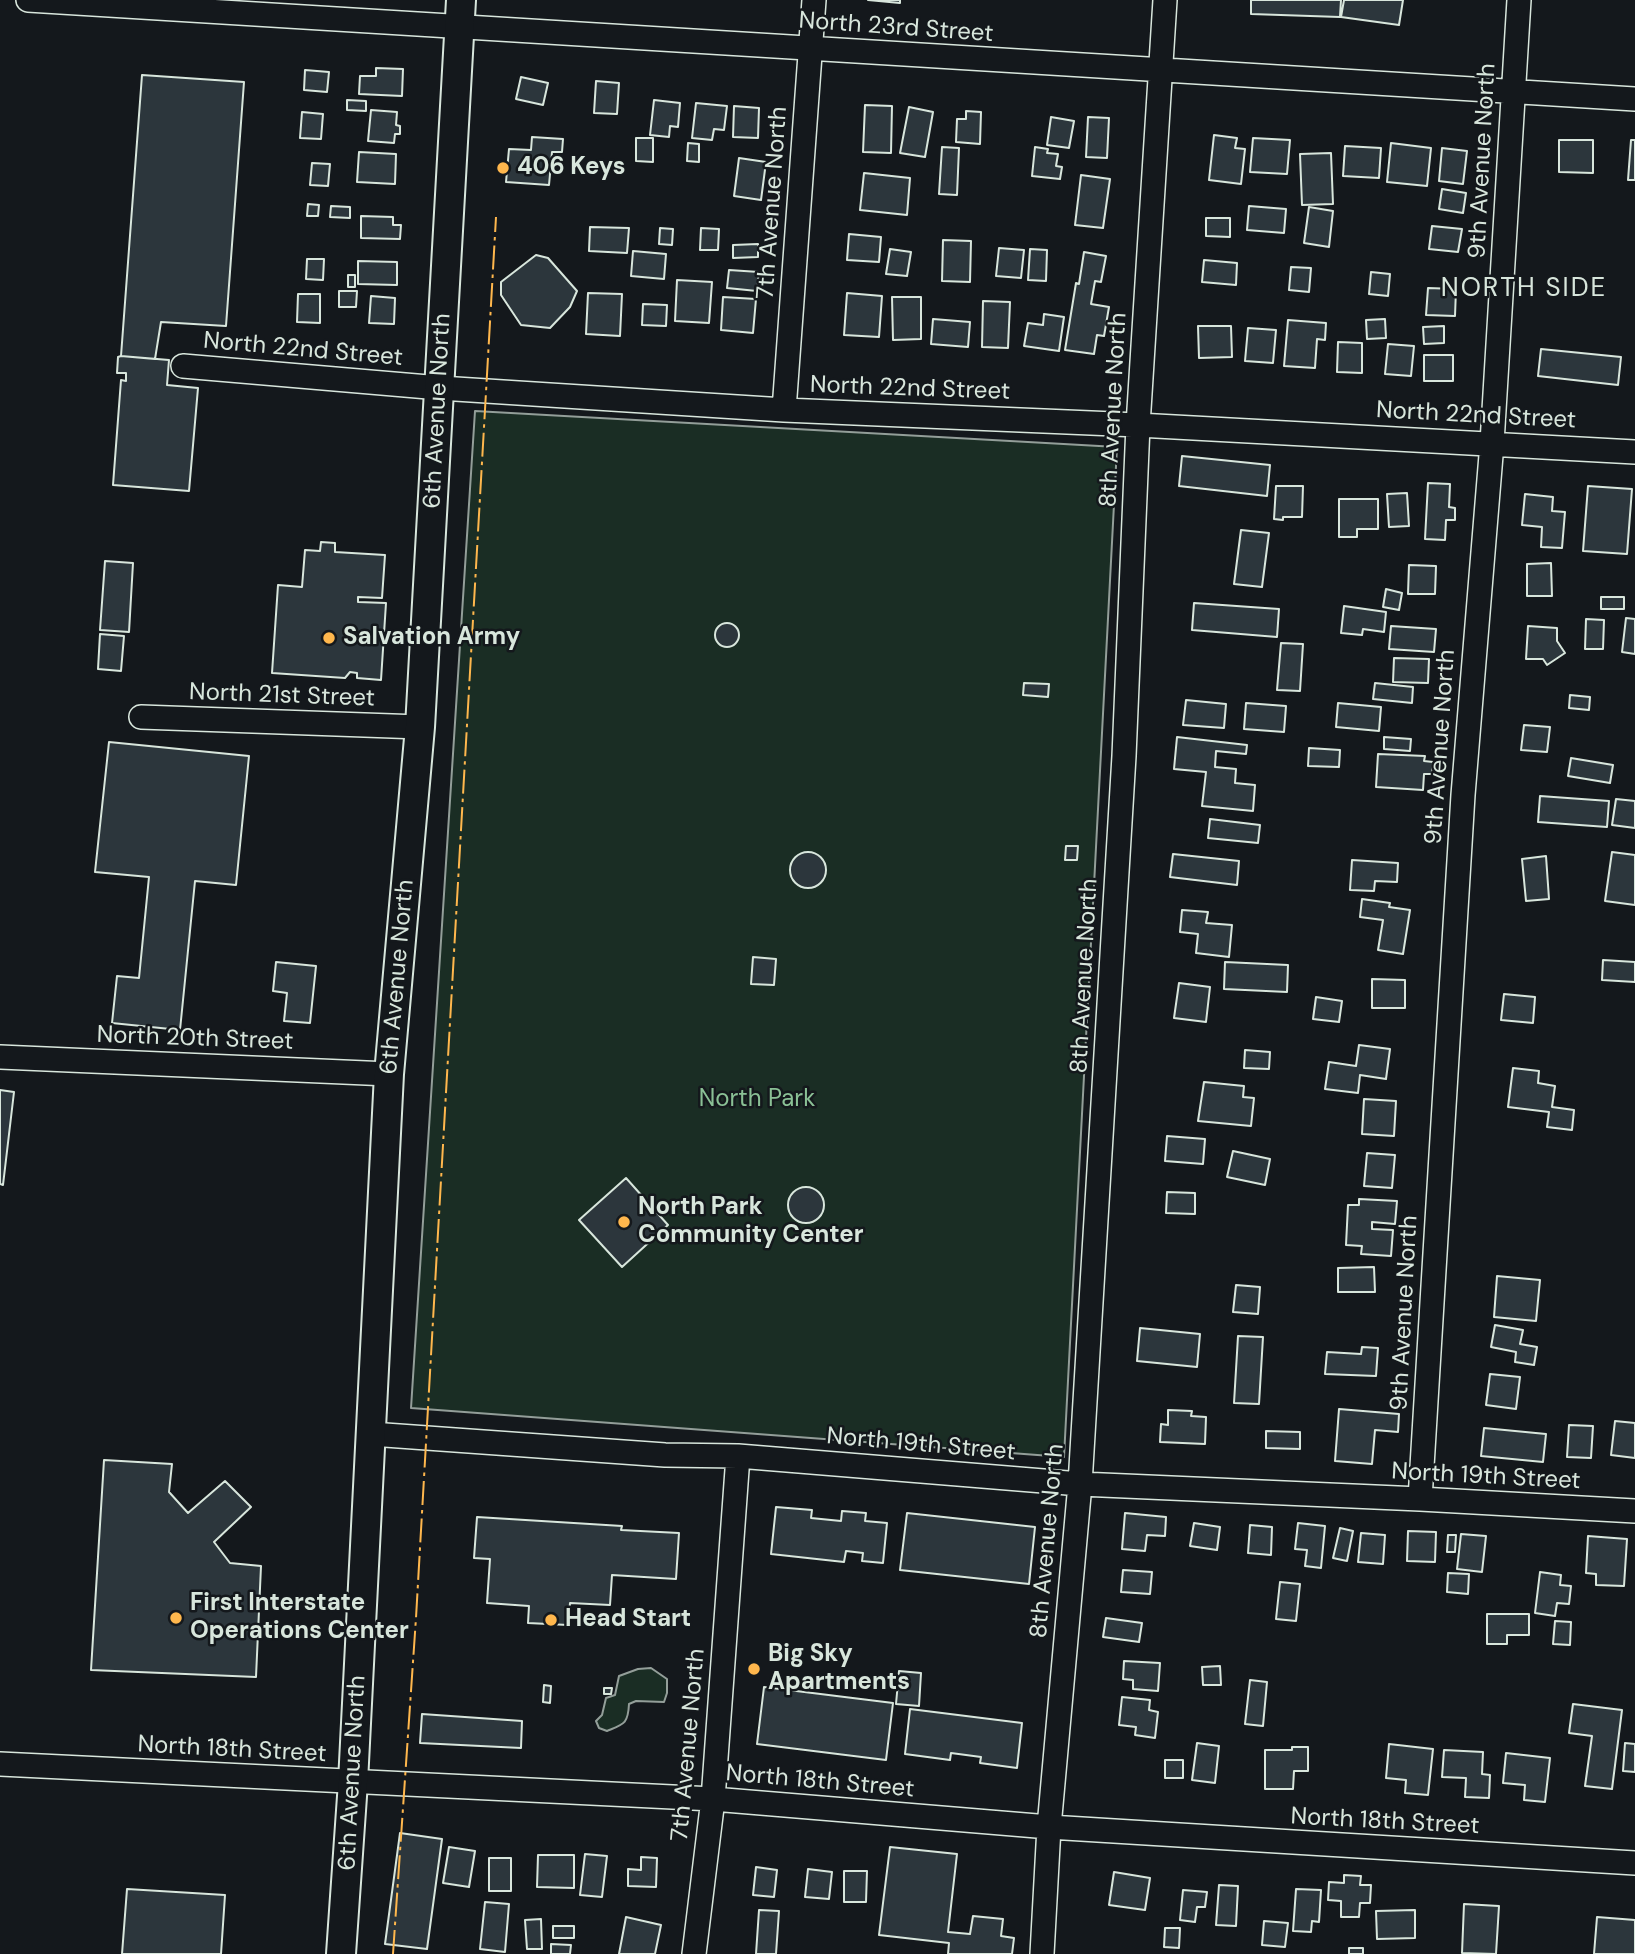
<!DOCTYPE html>
<style>
body{margin:0}
canvas{display:block;background:#14181c}
</style>
<canvas width="1635" height="1954"></canvas>
<script>
const ctx = document.querySelector('canvas').getContext('2d');
ctx.lineJoin = 'round';
function fillPath(path, color) { ctx.fillStyle = color; ctx.fill(path, 'evenodd'); }
function trace(path, color, width, dash) { ctx.strokeStyle = color; ctx.lineWidth = width; ctx.lineCap = dash ? 'butt' : 'round'; ctx.setLineDash(dash || []); ctx.stroke(path); }
function label(font, color, halo, rows, align = 'center') {
  ctx.font = font + ' "DM Sans",sans-serif'; ctx.lineWidth = 5; ctx.setLineDash([]); ctx.textBaseline = 'middle'; ctx.strokeStyle = halo; ctx.fillStyle = color; for (const [text, x, y, turn = 0] of rows) {
    ctx.save(); ctx.translate(x, y); ctx.rotate((+turn || 0) * Math.PI / 180); ctx.textAlign = isNaN(turn) ? turn : align; if (halo) ctx.strokeText(text, 0, 0); ctx.fillText(text, 0, 0); ctx.restore();
  }
}
const green = new Path2D(`
 M475 411 1117 447 1064 1457 411 1408Z
 M651 1668 667 1679V1693L664 1702 636 1701 629 1704C628 1724 624 1724 607 1731L599 1728 596 1721 602 1715 606 1698 615 1695 619 1676 638 1669Z`);
fillPath(green, '#1a2d24');
trace(green, '#939e99', 2);
const building = new Path2D(`
 M868 0H900V3Z
 M1251 0H1341L1340 17 1251 14Z
 M1344 0H1403L1399 25 1341 17Z
 M376 68 403 69 402 96 359 94 360 76H376Z
 M305 70 329 72 327 92 304 90Z
 M142 75 244 82 226 326 161 322 155 359 121 356Z
 M521 77 548 83 543 105 516 99Z
 M596 81 619 83 617 114 594 113Z
 M347 100 366 101V111L347 110Z
 M654 100 680 103 678 127 670 126 669 137 650 135Z
 M696 103 727 106 724 130 714 129 712 140 692 138Z
 M865 105 892 106 891 153 863 152Z
 M734 106 759 108 758 138 733 137Z
 M909 107 933 112 925 157 900 153Z
 M371 110 397 112 396 125 400 126V134H395L394 143 368 141Z
 M966 111 981 112 980 144 956 142 957 119H966Z
 M302 112 323 114 321 139 300 138Z
 M1051 117 1074 121 1069 148 1047 145Z
 M1088 117 1109 118 1107 158 1086 157Z
 M1214 135 1237 138 1235 148 1245 149 1241 184 1209 180Z
 M532 137 563 139 562 152H552L549 185 506 182 509 149 531 150Z
 M636 138H653V162L636 161Z
 M1253 138 1290 140 1287 174 1250 172Z
 M1559 140H1593V173L1559 172Z
 M1631 140H1635V180H1628Z
 M688 143 699 144V162L687 161Z
 M1391 143 1431 148 1427 186 1387 182Z
 M1345 146 1381 148 1379 178 1343 176Z
 M942 147 959 148 957 195 939 194Z
 M1035 147 1048 149 1047 153 1058 154 1056 166 1062 167 1060 179 1032 176Z
 M1442 148 1467 151 1463 184 1439 181Z
 M359 152 396 154 395 184 357 182Z
 M1331 153 1333 204 1302 205 1300 154Z
 M739 158 766 162 761 200 734 196Z
 M312 163 330 164 328 186 310 185Z
 M864 173 910 178 907 215 860 210Z
 M1081 175 1110 179 1103 228 1075 225Z
 M1442 189 1466 193 1463 213 1439 209Z
 M308 204 319 205 318 216H307Z
 M331 206 350 207V218L330 217Z
 M1249 206 1286 209 1284 233 1247 230Z
 M1309 207 1333 211 1329 247 1304 243Z
 M361 216 393 217V225H401L400 239 361 238Z
 M1206 218H1230V237L1206 236Z
 M1432 226 1462 229 1458 252 1429 249Z
 M590 227 629 228 627 253 589 251Z
 M660 228 673 229 672 245 659 244Z
 M701 228 719 229 718 250H700Z
 M849 234 881 237 879 262 847 260Z
 M943 240 971 241 970 282 942 281Z
 M758 244V257L733 258V245Z
 M999 248 1024 250 1021 278 996 276Z
 M890 249 911 252 907 276 886 274Z
 M1030 249 1047 250 1046 281 1028 280Z
 M633 251 666 254 664 279 631 276Z
 M1084 252 1106 256 1101 282 1095 281 1091 304 1109 307 1104 336 1097 335 1094 354 1065 350 1076 283 1079 284Z
 M536 255 548 258 577 291 570 307 550 328 521 325 501 295V282Z
 M307 259H324L323 280 306 279Z
 M1204 260 1237 263 1236 285 1202 282Z
 M358 261 397 262V285L358 284Z
 M1291 267 1311 268 1309 292 1289 290Z
 M729 270 759 272 757 291 727 288Z
 M1371 272 1390 274 1388 296 1369 294Z
 M348 275H355V287H348Z
 M677 280 712 282 709 323 675 321Z
 M1428 288 1456 289 1455 316 1426 315Z
 M339 291H357L356 307H339Z
 M588 293 622 294 620 336 586 334Z
 M847 293 882 296 879 337 844 335Z
 M298 294H320V323L297 322Z
 M371 296 395 298 394 324 369 323Z
 M723 297 756 299 753 333 721 330Z
 M892 297H921V339L893 340Z
 M983 301 1010 302 1008 348 982 347Z
 M643 304 667 305 666 326 642 325Z
 M1044 314 1064 317 1059 351 1024 346 1028 323 1043 325Z
 M933 319 970 322 968 347 931 344Z
 M1385 319 1386 338 1367 339 1366 320Z
 M1288 320 1326 323 1325 340 1317 339 1315 368 1284 366Z
 M1198 326H1231L1232 357 1199 358Z
 M1444 326V343L1424 344 1423 327Z
 M1248 328 1276 330 1273 363 1245 361Z
 M1338 342 1362 343V373L1337 372Z
 M1388 344 1414 346 1411 376 1385 374Z
 M1541 349 1621 357 1618 385 1538 376Z
 M1424 355H1453V381H1424Z
 M121 356 169 360 167 385 198 388 189 491 113 485 121 380 126 381V373H117L118 357Z
 M1182 456 1270 465 1267 496 1179 486Z
 M1428 483 1450 484 1449 507 1455 508V520H1446L1445 540 1425 539Z
 M1276 486H1303L1302 517H1283V520L1274 519Z
 M1588 486 1632 489 1627 554 1583 551Z
 M1407 493 1409 526 1389 527 1387 494Z
 M1525 494 1553 497 1552 511 1565 512 1562 548 1541 547 1542 527 1522 525Z
 M1339 499H1378V529H1357V537H1339Z
 M1241 530 1269 533 1262 587 1234 584Z
 M321 542 335 543V552L385 555 382 598 358 597V602L386 603 381 680 357 678V673L350 672 345 678 272 673 278 585 302 587 305 550 320 551Z
 M105 561 133 563 129 632 100 630Z
 M1551 563 1552 596H1527V564Z
 M1409 565 1436 566 1435 594H1408Z
 M1386 589 1402 593 1399 610 1383 607Z
 M1601 597H1624V609H1601Z
 M1194 603 1279 609 1277 637 1192 630Z
 M1344 606 1386 612 1384 632 1363 629 1362 635 1341 633Z
 M1626 618 1635 619V654L1622 652Z
 M1586 619 1604 620 1603 649H1585Z
 M715 635a12 12 0 1 1 24 0a12 12 0 1 1-24 0Z
 M1391 626 1436 629 1434 652 1389 649Z
 M1528 626 1557 628V641L1565 653 1547 665 1543 659H1526Z
 M100 634 124 636 121 671 98 669Z
 M1281 643 1303 644 1300 691 1277 690Z
 M1394 658 1429 659 1428 683 1393 682Z
 M1024 683 1049 684 1048 697 1023 695Z
 M1375 683 1413 687 1412 703 1373 699Z
 M1570 695 1590 697 1589 710 1569 708Z
 M1186 700 1226 704 1224 728 1183 725Z
 M1246 703 1286 706 1284 732 1244 729Z
 M1338 703 1381 707 1379 731 1336 727Z
 M1524 725 1550 727 1547 752 1521 750Z
 M1177 737 1247 745 1246 754 1216 751 1215 767 1236 769 1235 783 1255 785 1253 811 1202 806 1206 772 1174 769Z
 M1384 737 1411 739 1410 751 1384 749Z
 M109 742 249 756 236 885 195 881 180 1030 112 1023 117 976 139 978 149 877 95 872Z
 M1309 748 1340 750 1339 767 1308 766Z
 M1378 754 1425 756 1424 761 1433 762 1432 774H1424L1423 790 1376 787Z
 M1571 758 1613 765 1610 783 1568 776Z
 M1540 796 1609 801 1607 827 1538 822Z
 M1616 799 1635 801V828L1612 825Z
 M1210 819 1260 825 1258 843 1208 838Z
 M1066 846H1078L1077 860H1065Z
 M1612 852 1635 855V905L1605 901Z
 M790 870a18 18 0 1 1 36 0a18 18 0 1 1-36 0Z
 M1173 854 1239 861 1237 885 1170 877Z
 M1546 856 1549 899 1526 901 1522 859Z
 M1352 860 1398 863 1397 882 1375 881 1374 891 1350 890Z
 M1362 899 1390 903 1389 907 1410 910 1403 954 1378 950 1383 920 1360 917Z
 M1182 910 1208 912 1206 923 1232 925 1229 957 1196 953 1198 934 1180 932Z
 M753 957 776 959 774 985 751 984Z
 M1603 960 1635 962V982L1602 980Z
 M276 962 316 966 310 1023 284 1021 287 993 273 991Z
 M1225 962 1288 965 1287 992 1224 989Z
 M1372 979 1405 980V1008H1372Z
 M1179 983 1210 987 1206 1022 1174 1018Z
 M1504 994 1535 997 1533 1023 1501 1020Z
 M1316 997 1342 1001 1339 1022 1313 1019Z
 M1359 1045 1390 1049 1386 1079 1360 1075 1358 1093 1325 1089 1329 1062 1356 1066Z
 M1245 1050 1270 1052 1269 1069 1244 1068Z
 M1513 1068 1539 1071 1538 1083 1555 1086 1552 1107 1574 1110 1572 1130 1547 1127 1549 1112 1508 1107Z
 M1204 1082 1244 1086 1243 1097 1254 1098 1251 1126 1198 1121Z
 M0 1090 14 1092 3 1185 0 1184Z
 M1364 1099 1396 1101 1394 1136 1362 1134Z
 M1167 1136 1205 1139 1203 1164 1165 1161Z
 M1233 1151 1270 1159 1265 1185 1227 1177Z
 M1367 1153 1395 1155 1392 1188 1364 1186Z
 M626 1178 668 1225 622 1267 579 1220Z
 M788 1205a18 18 0 1 1 36 0a18 18 0 1 1-36 0Z
 M1167 1192 1195 1193V1214L1166 1213Z
 M1359 1199 1397 1201 1395 1224 1372 1222V1229L1393 1230 1391 1256 1361 1254 1362 1246 1346 1245 1348 1205H1359Z
 M1374 1267 1375 1292H1338V1268Z
 M1497 1276 1540 1280 1536 1321 1494 1317Z
 M1236 1285 1260 1287 1258 1314 1233 1312Z
 M1495 1325 1523 1330 1520 1344 1537 1347 1534 1365 1515 1362 1516 1352 1491 1347Z
 M1140 1328 1200 1334 1197 1367 1137 1361Z
 M1238 1336 1263 1337 1259 1404 1234 1403Z
 M1362 1347 1378 1348 1376 1376 1325 1374 1327 1352 1361 1354Z
 M1490 1374 1520 1377 1516 1409 1486 1405Z
 M1339 1409 1399 1414 1398 1432 1375 1430 1372 1464 1335 1461Z
 M1168 1410 1192 1411 1191 1416 1206 1417 1205 1444 1160 1442 1161 1424 1168 1425Z
 M1615 1421 1635 1423V1458L1611 1455Z
 M1569 1425 1593 1426 1591 1458 1567 1457Z
 M1484 1428 1546 1434 1543 1462 1481 1456Z
 M1266 1431 1300 1432V1449L1266 1448Z
 M104 1460 172 1464 169 1492 188 1513 225 1481 251 1507 214 1542 230 1563 261 1566 256 1677 91 1670Z
 M776 1507 812 1510 811 1518 841 1521 842 1511 866 1513 865 1521 887 1523 883 1563 862 1561 863 1553 846 1551 844 1562 771 1554Z
 M907 1513 1035 1527 1029 1584 900 1570Z
 M1125 1513 1166 1517 1165 1536 1147 1535 1145 1551 1122 1549Z
 M477 1517 622 1526 621 1530 679 1533 676 1579 612 1575 610 1605 570 1603 568 1625 528 1623 529 1606 487 1603 490 1559 474 1558Z
 M1194 1523 1220 1527 1217 1550 1190 1546Z
 M1298 1523 1325 1526 1321 1568 1305 1566 1307 1550 1295 1549Z
 M1250 1525 1272 1527 1271 1555 1248 1553Z
 M1340 1528 1353 1531 1347 1561 1333 1558Z
 M1408 1531 1436 1532 1435 1562 1407 1561Z
 M1361 1533 1385 1535 1383 1564 1358 1562Z
 M1461 1534 1486 1536 1482 1572 1457 1569Z
 M1448 1535H1456L1455 1552H1447Z
 M1588 1536 1627 1539 1624 1586 1596 1585V1574L1586 1573Z
 M1123 1570 1152 1572 1150 1594 1121 1592Z
 M1540 1572 1561 1575 1560 1585 1571 1586 1569 1604 1557 1603 1555 1616 1535 1613Z
 M1448 1573 1469 1574 1468 1594 1447 1592Z
 M1280 1582 1300 1584 1296 1621 1276 1619Z
 M1487 1614H1529V1635H1507V1644H1487Z
 M1106 1618 1142 1623 1139 1642 1103 1637Z
 M1555 1621 1571 1622 1570 1645 1553 1644Z
 M1124 1661 1160 1663 1158 1691 1133 1689V1680L1123 1679Z
 M1220 1666 1221 1685H1203L1202 1667Z
 M899 1671 921 1673 919 1706 896 1704Z
 M1250 1680 1267 1682 1263 1726 1245 1724Z
 M544 1685 551 1686 550 1703 543 1702Z
 M764 1687 893 1703 886 1760 757 1744Z
 M604 1688H612L611 1694H604Z
 M1122 1697 1150 1700 1149 1710 1158 1712 1155 1738 1135 1735 1136 1727 1119 1725Z
 M1573 1704 1622 1710 1612 1789 1585 1786 1592 1736 1569 1733Z
 M910 1709 1022 1723 1017 1768 980 1763 981 1757 951 1753 950 1760 905 1754Z
 M422 1714 522 1721 521 1748 420 1743Z
 M1197 1743 1219 1746 1215 1783 1192 1780Z
 M1625 1743 1635 1744V1772L1623 1771Z
 M1389 1744 1433 1749 1428 1795 1405 1793 1406 1780 1386 1778Z
 M1292 1747H1308V1771H1294L1293 1789H1265V1750H1292Z
 M1444 1750 1483 1752 1482 1774 1490 1775 1489 1798 1465 1797 1466 1778 1442 1777Z
 M1506 1753 1550 1758 1545 1802 1524 1800 1525 1785 1503 1783Z
 M1165 1760H1183V1778H1165Z
 M400 1833 442 1839 427 1949 385 1944Z
 M449 1847 475 1851 469 1887 443 1883Z
 M890 1847 957 1854 948 1932 970 1934 973 1916 1003 1919 1001 1936 1014 1938 1012 1954H948L949 1943 879 1935Z
 M585 1854 607 1856 602 1897 580 1895Z
 M538 1855H574V1888L537 1887Z
 M641 1857 657 1858 656 1887 628 1886V1869L641 1870Z
 M489 1858H511V1891H489Z
 M756 1867 777 1870 774 1897 753 1895Z
 M808 1869 832 1872 829 1899 805 1897Z
 M844 1871H867L866 1902H844Z
 M1114 1872 1150 1878 1145 1910 1109 1905Z
 M1344 1875 1361 1876 1360 1885H1371L1370 1903H1360L1359 1917H1341V1901L1328 1900 1329 1882 1344 1883Z
 M1219 1885 1238 1886 1236 1926 1216 1925Z
 M127 1889 225 1895 221 1954H122Z
 M1296 1889 1321 1890 1319 1922 1312 1921 1311 1932 1293 1931Z
 M1183 1890 1207 1892 1205 1907H1197L1195 1922 1180 1920Z
 M485 1902 509 1904 505 1952 480 1949Z
 M1464 1904 1499 1906 1496 1954 1462 1953Z
 M759 1910 779 1911 776 1954H756Z
 M1415 1910V1938L1377 1939 1376 1911Z
 M626 1917 661 1925 655 1954H619Z
 M1597 1917 1635 1920V1954H1594Z
 M541 1919 542 1949H527L525 1920Z
 M1264 1921 1288 1923 1285 1947 1262 1945Z
 M553 1926H574V1938H553Z
 M1165 1928H1180L1179 1948 1164 1947Z
 M551 1944 571 1945 570 1954H551Z
 M1349 1948H1363V1954H1349Z`);
fillPath(building, '#2c363c');
trace(building, '#d8e6dc', 2);
const minor = new Path2D(`
 M28 0 1635 99
 M183 366 440 388 784 410 1138 425 1635 452
 M784 410 814 0
 M141 717 420 727
 M0 1057 389 1074
 M371 1434 665 1455 738 1456 1080 1484 1420 1499 1635 1511
 M1420 1499 1463 795 1492 443 1519 0
 M0 1764 713 1799 1049 1827 1635 1863
 M694 1954 713 1799 738 1456
 M1042 1954 1049 1827 1080 1484 1124 756 1138 425 1165 0`);
const major = new Path2D(`
 M341 1954 353 1782 389 1074 420 727 461 0`);
trace(minor, '#d8e6dc', 26);
trace(major, '#d8e6dc', 32);
trace(minor, '#14181c', 23);
trace(major, '#14181c', 28);
trace(new Path2D(`
 M393 1954 416 1618 496 217`), '#ffb74d', 2, [24, 5, 3.5, 5]);
for (const [x, y, r, color] of [
 [503,168,7,"#ffb74d"],
 [329,638,7,"#ffb74d"],
 [624,1222,7,"#ffb74d"],
 [176,1618,7,"#ffb74d"],
 [551,1620,7,"#ffb74d"],
 [754,1669,7,"#ffb74d"]
]) { const dot = new Path2D(); dot.arc(x, y, r, 0, 2 * Math.PI); ctx.fillStyle = color; ctx.fill(dot); trace(dot, '#14181c', 2.5); }
label('24px', '#d8e6dc', '#14181c', [
 ["North 23rd Street",896,28,4],
 ["9th Avenue North",1483,161,-87],
 ["7th Avenue North",773,203,-86],
 ["North 22nd Street",303,350,5],
 ["North 22nd Street",910,389,2],
 ["8th Avenue North",1114,410,-87],
 ["6th Avenue North",438,411,-87],
 ["North 22nd Street",1476,416,3],
 ["North 21st Street",282,696,2],
 ["9th Avenue North",1441,747,-86],
 ["8th Avenue North",1085,976,-87],
 ["6th Avenue North",398,977,-85],
 ["North 20th Street",195,1039,2],
 ["9th Avenue North",1405,1313,-87],
 ["North 19th Street",921,1445,5],
 ["North 19th Street",1486,1477,3],
 ["8th Avenue North",1048,1541,-85],
 ["7th Avenue North",689,1745,-85],
 ["North 18th Street",232,1750,3],
 ["6th Avenue North",353,1773,-87],
 ["North 18th Street",820,1782,5],
 ["North 18th Street",1385,1822,3]
]);
label('bold 24px', '#d8e6dc', '#14181c', [
 ["406 Keys",517,168],
 ["Salvation Army",343,638],
 ["North Park",638,1208],
 ["Community Center",638,1236],
 ["First Interstate",190,1604],
 ["Operations Center",190,1632],
 ["Head Start",565,1620],
 ["Big Sky",768,1655],
 ["Apartments",768,1683]
], 'left');
label('24px', '#8ac095', '#14181c', [
 ["North Park",757,1100]
]);
ctx.letterSpacing = '2px';
label('26px', '#d8e6dc', '#14181c', [
 ["NORTH SIDE",1524,289]
]);
ctx.letterSpacing = '0px';
</script>
